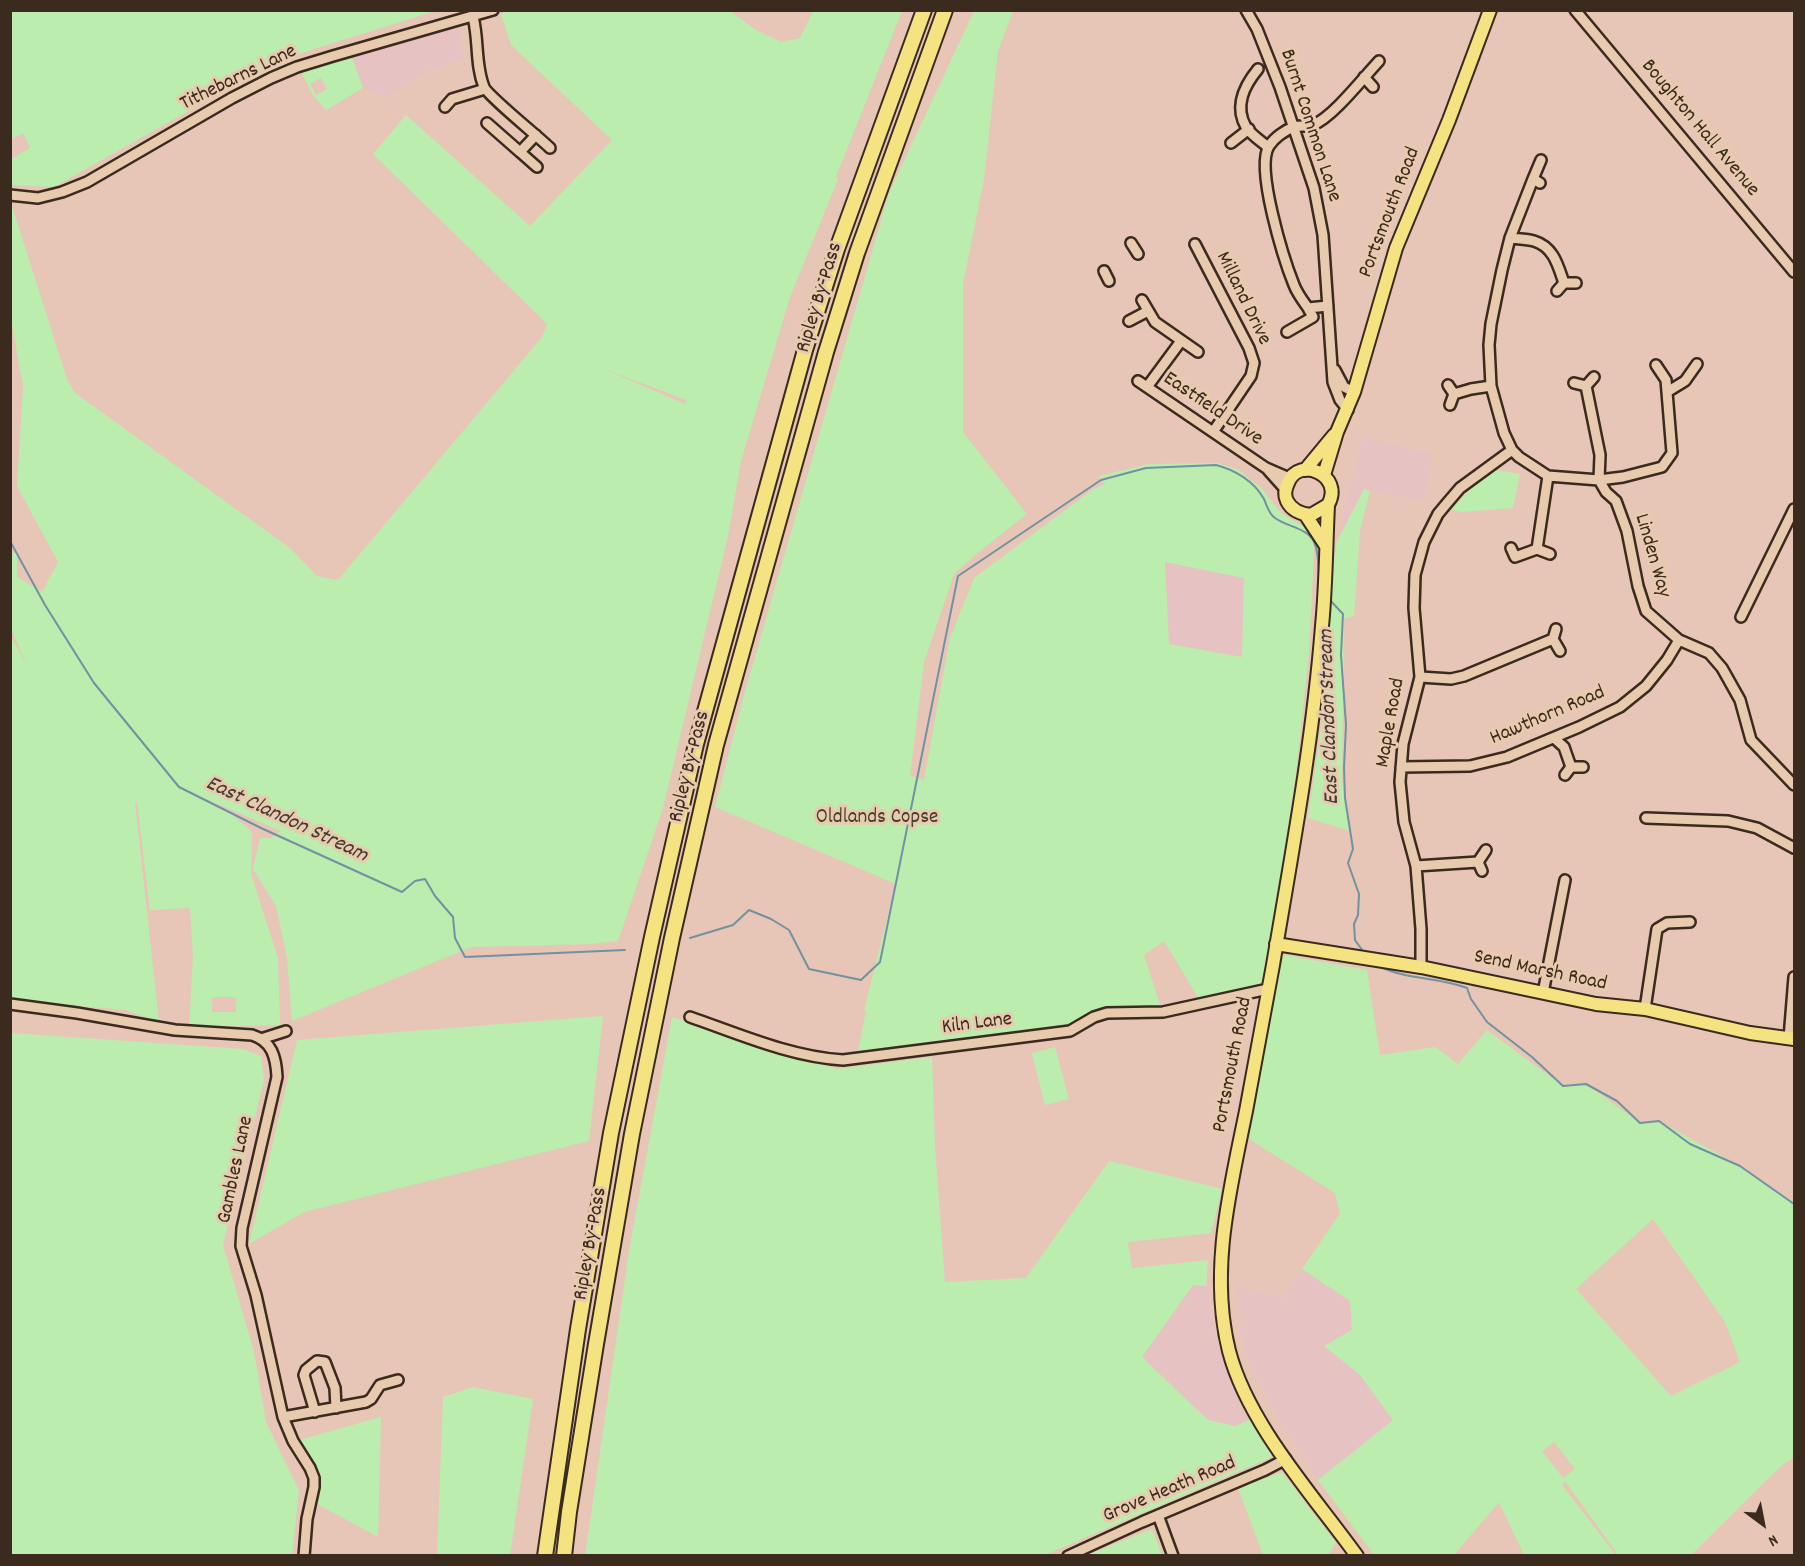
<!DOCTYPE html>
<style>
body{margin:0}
#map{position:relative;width:1805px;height:1566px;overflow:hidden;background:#e7c6b7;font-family:Dekko,sans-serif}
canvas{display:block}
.frame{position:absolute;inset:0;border:12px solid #3b2a1e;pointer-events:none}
.north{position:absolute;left:1733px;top:1494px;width:60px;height:60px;-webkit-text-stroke:4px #e8caae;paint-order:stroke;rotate:148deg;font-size:16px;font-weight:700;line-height:24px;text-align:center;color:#3b2a1e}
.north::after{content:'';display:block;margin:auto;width:21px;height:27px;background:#3b2a1e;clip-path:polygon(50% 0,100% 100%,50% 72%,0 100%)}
</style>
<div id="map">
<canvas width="1805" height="1566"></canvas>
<div class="frame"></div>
<div class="north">N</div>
</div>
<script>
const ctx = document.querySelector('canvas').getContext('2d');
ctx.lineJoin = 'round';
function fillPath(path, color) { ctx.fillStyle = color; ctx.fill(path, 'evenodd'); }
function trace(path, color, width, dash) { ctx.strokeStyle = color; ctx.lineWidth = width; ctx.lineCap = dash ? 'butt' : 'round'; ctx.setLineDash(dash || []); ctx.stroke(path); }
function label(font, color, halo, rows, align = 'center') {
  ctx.font = font + ' Dekko,sans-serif'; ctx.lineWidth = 6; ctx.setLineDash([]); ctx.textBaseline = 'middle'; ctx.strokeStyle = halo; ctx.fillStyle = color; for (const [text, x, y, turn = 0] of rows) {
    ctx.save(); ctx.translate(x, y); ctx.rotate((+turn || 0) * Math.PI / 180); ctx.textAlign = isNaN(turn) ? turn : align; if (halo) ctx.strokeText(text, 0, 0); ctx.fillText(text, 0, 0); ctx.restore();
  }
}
fillPath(new Path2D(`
 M457 26 465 59 425 72 387 98 363 88 351 55Z
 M1363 436 1433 455 1424 501 1364 489 1337 541Z
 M1164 561 1244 578 1242 657 1168 644Z
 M1302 1269 1350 1301 1352 1330 1324 1346 1359 1374 1394 1420 1318 1480 1284 1428 1249 1363 1243 1338 1236 1284 1282 1298Z
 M1193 1285 1206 1286 1216 1339 1251 1419 1235 1426 1205 1420 1142 1357Z`), '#e6c2c2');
fillPath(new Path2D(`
 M11 10H435V11L279 60 54 187 11 185V159L30 148 23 133 11 139Z
 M508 10 730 11 756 30 781 42 800 38 813 11H902L836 177 838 179 790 297 741 461 728 536 663 808 618 941 590 944 471 947 292 1021 287 958 276 906 253 869 260 838H272L281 831 197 795 227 810 252 832 251 874 278 958 280 1025 189 1027 193 958 190 908 150 910 137 802 135 803 159 1022 126 1010 11 1000 10 689 14 688H11L10 635 27 665 11 629V555L17 550V577L42 592 58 562 17 486 23 386 11 319V203L67 379 75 393 290 548 317 576 338 580 542 337 547 324 373 154 406 115 530 226 612 140 511 45 501 14ZM602 368 686 400V403L685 404ZM212 997H236V1012H212Z
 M974 11H1013L998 51 984 179 963 284V432L1027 514 981 550 954 574 924 662 910 776 924 780 950 638 974 578 1092 490 1105 484 1099 476 1149 464 1218 463 1239 470 1261 488 1282 514 1315 533 1309 653 1297 765 1273 933 1263 986 1199 999 1164 941 1144 955 1162 1011H1122L1069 1030 857 1056 866 1011 864 1010 896 884 715 807 744 695 889 193ZM1165 562 1244 578 1242 657 1169 644Z
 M351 55 363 88 326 110 313 95 301 72ZM321 78 327 89 316 95 310 84Z
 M1496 470 1520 474 1513 508 1462 512 1451 510 1473 486Z
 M1364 489 1370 491 1360 531 1354 616 1344 619 1342 782 1350 831 1308 818 1323 714 1331 578 1337 541Z
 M1279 954 1367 970 1380 1055 1435 1047 1458 1064 1487 1030 1563 1086 1586 1084 1640 1123 1659 1121 1740 1166 1794 1203V1457L1780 1467 1691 1555H1618L1565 1481 1562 1485 1616 1555H1524L1499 1502 1454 1555H1374L1318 1480 1393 1420 1359 1374 1324 1346 1352 1330 1350 1301 1302 1269 1340 1213 1335 1193 1249 1139ZM1653 1219 1725 1322 1740 1362 1671 1396 1576 1289ZM1554 1442 1575 1469 1563 1478 1542 1451Z
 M603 1016 589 1141 304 1212 249 1244 297 1040Z
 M672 1017 837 1069 932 1057 935 1147 945 1282 1026 1278 1109 1161 1222 1189 1211 1233 1128 1242 1132 1268 1208 1260 1206 1286 1193 1285 1142 1357 1208 1420 1235 1426 1251 1419 1272 1457 1045 1555 876 1556 872 1554 854 1556H585L629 1251Z
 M10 1033 243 1049 261 1056 264 1080 223 1245 254 1352 266 1422 299 1491 292 1555H11Z
 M1055 1047 1069 1099 1045 1105 1032 1053Z
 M473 1387 533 1399 510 1555H437L443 1397Z
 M381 1417 378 1537 312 1501 320 1486 315 1464 299 1440Z
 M1282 1472 1336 1543 1328 1555H1263L1238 1488Z
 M1152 1529 1162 1555H1087Z`), '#bbedae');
trace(new Path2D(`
 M10 541 45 605 94 683 179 787 261 828 402 892 415 881 425 879 435 896 453 917 455 938 465 957 625 950
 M1328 598 1343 614 1341 655 1346 725 1344 767 1345 798 1353 849 1348 863 1359 894 1358 915 1354 924 1355 940 1365 954
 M690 938 733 925 749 910 771 919 789 930 809 969 861 980 880 962 958 576 1101 480 1146 468 1216 465C1235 470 1254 481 1264 499 1267 506 1269 514 1275 518 1287 527 1308 528 1314 542 1320 554 1318 571 1319 584
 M1381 967C1407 980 1439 977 1467 988L1471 999 1487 1022 1532 1057 1563 1086 1586 1084 1617 1101 1640 1123 1659 1121 1690 1144 1740 1166 1794 1204`), '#7291a1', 2);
const minor = new Path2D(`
 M1246 10 1257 29 1280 87 1314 188 1323 235 1333 382 1340 400 1348 410
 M1575 10 1794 272
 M473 17C479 40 475 65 484 87 488 96 540 138 550 148
 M1258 69C1244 86 1234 106 1246 127 1251 135 1261 141 1268 147
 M1364 77 1373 87
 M445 107 452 99 485 89
 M487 123 520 152 536 135
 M1231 143 1249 129
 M520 152 537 167
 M1533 179 1541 160
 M1540 183 1533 179 1510 238 1502 270 1491 324 1489 345 1491 386 1504 433 1512 450 1519 457 1548 476 1599 480 1606 492 1616 501 1627 531 1638 586 1646 611 1679 640 1709 653 1722 668 1740 700 1751 740 1794 785
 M10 195 38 198 62 192 87 182 232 98 271 78 297 67 333 56 493 10
 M1510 238C1518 239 1527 239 1534 241 1554 247 1558 266 1564 283
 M1131 243 1138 254
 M1195 244 1249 348 1254 363 1251 376 1213 432
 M1104 271 1109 281
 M1557 291 1564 283H1576
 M1142 300 1155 322 1198 352
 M1328 306 1308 308C1303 301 1297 293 1294 285 1284 260 1255 168 1269 146 1274 138 1285 130 1294 127 1300 125 1307 127 1313 125 1333 117 1363 78 1379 61
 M1129 321 1148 311
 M1287 332 1313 317 1308 308
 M1656 365 1666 380 1667 392
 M1335 370 1344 387 1354 392
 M1138 381 1266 468 1289 478
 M1574 383 1586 386 1594 377
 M1448 385 1454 394 1450 405
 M1586 386 1600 455 1599 480 1623 477 1662 467 1672 453 1667 392 1685 381 1697 364
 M1147 387 1181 341
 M1454 394 1471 389 1491 386
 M1268 470 1285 489
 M1511 548 1515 557 1537 549 1550 554
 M1537 549 1548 476
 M1741 617 1794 509
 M1553 639 1560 651
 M1420 677 1451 679 1464 676 1553 639 1556 629
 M1554 738 1564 747 1571 767
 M1401 767 1470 766 1507 757 1579 727 1620 707 1646 686 1667 660 1679 640
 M1565 775 1571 767H1583
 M1646 818 1728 821 1757 828 1794 848
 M1416 866 1478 862
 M1482 871 1478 862 1486 850
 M1421 967V929L1416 866 1404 822 1400 782 1403 744 1420 677 1414 608 1415 575 1424 542 1438 514 1448 502 1460 488 1512 450
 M1543 993 1565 880
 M10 1004 77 1013 175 1030 252 1035C272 1041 276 1057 277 1077L242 1228 241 1246 256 1295 283 1417 293 1441 310 1468 314 1478V1487L307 1519 304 1556
 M1645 1009 1657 929 1667 923 1690 922
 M690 1017C739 1034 791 1057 843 1060L1070 1031 1094 1017 1107 1013 1163 1012 1268 989
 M264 1038 286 1031
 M1789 1038 1794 977
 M315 1412 304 1375 306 1370 317 1361 325 1362 335 1388 336 1408
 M283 1417 366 1402 371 1399 380 1385 398 1380
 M1158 1515 1173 1556
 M1068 1556 1142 1522 1265 1470 1286 1459`);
const major = new Path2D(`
 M1305 470 1334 435
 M1324 475 1337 432 1354 392 1396 248 1449 120 1490 10
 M1328 505 1311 515C1301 514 1292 511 1287 501 1284 495 1285 489 1288 483 1298 455 1345 475 1328 505 1326 546 1326 586 1322 626 1313 740 1292 852 1273 965 1264 1013 1255 1062 1246 1111 1230 1190 1209 1271 1229 1351 1248 1424 1313 1495 1357 1556
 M1305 514 1326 546
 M1276 944 1421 967 1596 1004 1645 1009 1750 1033 1794 1039`);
const highway = new Path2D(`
 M545 1556 578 1329 611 1133 652 937 696 744 805 350 837 249 924 10
 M564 1556 569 1512 596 1344 632 1134 672 938 716 745 826 352 857 253 945 10`);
trace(minor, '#3b2a1e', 14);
trace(major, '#3b2a1e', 16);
trace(highway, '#3b2a1e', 18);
trace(minor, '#e8caae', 9);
trace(major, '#f5e382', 12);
trace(highway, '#f5e382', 14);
label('21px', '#3b2a1e', '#e8caae', [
 ["Tithebarns Lane",239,79,-26],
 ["Burnt Common Lane",1309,126,72],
 ["Boughton Hall Avenue",1699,129,50],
 ["Portsmouth Road",1391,213,-69],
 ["Ripley By-Pass",821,298,-73],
 ["Milland Drive",1242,299,64],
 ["Eastfield Drive",1212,410,34],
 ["Linden Way",1651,556,74],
 ["Hawthorn Road",1548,717,-23],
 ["Maple Road",1392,723,-80],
 ["Ripley By-Pass",691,767,-76],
 ["Send Marsh Road",1540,972,12],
 ["Kiln Lane",977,1025,-7],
 ["Portsmouth Road",1234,1065,-79],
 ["Gambles Lane",237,1170,-78],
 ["Ripley By-Pass",592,1244,-80],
 ["Grove Heath Road",1170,1491,-23]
]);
label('21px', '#483e2c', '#e8caae', [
 ["Oldlands Copse",877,819]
]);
label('italic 22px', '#443b34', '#e8caae', [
 ["East Clandon Stream",1331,717,-92],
 ["East Clandon Stream",286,821,25]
]);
</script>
